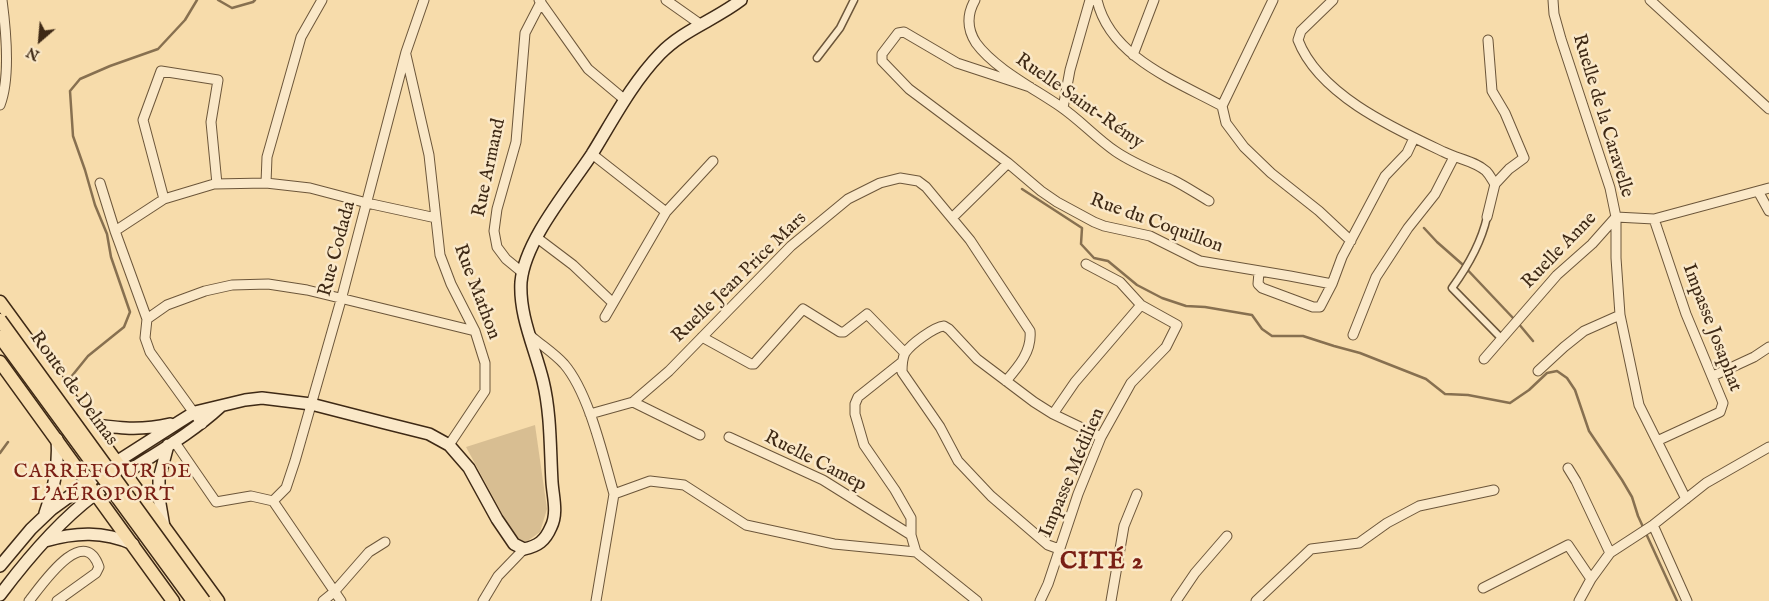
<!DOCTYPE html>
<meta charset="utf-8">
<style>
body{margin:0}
#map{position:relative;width:1769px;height:601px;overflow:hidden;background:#f7dcab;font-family:"IM FELL English",serif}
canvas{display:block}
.north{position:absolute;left:15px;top:15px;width:50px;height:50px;-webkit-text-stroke:4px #fae8c8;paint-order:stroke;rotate:207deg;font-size:14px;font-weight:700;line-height:20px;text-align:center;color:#3e2915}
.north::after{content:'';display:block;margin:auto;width:18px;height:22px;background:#3e2915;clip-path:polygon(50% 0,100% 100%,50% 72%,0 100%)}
</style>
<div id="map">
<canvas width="1769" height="601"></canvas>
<div class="north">N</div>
</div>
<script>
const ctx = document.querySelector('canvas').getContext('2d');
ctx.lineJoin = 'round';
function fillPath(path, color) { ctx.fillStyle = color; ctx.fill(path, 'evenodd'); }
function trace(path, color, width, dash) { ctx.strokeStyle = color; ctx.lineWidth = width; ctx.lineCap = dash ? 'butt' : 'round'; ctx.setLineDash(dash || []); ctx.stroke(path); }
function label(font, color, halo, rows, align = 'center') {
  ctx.font = font + ' "IM FELL English",serif'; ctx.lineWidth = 5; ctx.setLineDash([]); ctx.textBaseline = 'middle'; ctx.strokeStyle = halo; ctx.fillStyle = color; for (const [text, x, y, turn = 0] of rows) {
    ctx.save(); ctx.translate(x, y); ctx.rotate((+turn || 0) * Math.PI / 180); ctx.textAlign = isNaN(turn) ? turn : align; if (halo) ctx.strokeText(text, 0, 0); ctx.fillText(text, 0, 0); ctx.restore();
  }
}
fillPath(new Path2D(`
 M535 425 547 509 540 532 525 543 516 539 466 447Z`), '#d8be92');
trace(new Path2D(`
 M218 0 232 8 253 2 255 0
 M1022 189 1082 228 1081 244 1094 258 1108 261 1137 285 1162 298 1186 306 1205 307 1252 315 1262 329 1272 336H1303L1334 346 1360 353 1426 379 1445 394 1468 395 1510 403 1529 390 1547 373 1557 371 1567 378 1575 390 1589 431 1622 480 1632 497 1638 516 1677 601
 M1424 228 1437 242 1462 264 1514 319
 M1518 323 1533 341
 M71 377 88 356 124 327 130 312 111 257 107 234 95 205 85 170 73 136 70 91 80 79 110 66 158 49 185 20 197 0
 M0 453 8 442`), '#877050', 2.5);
const pedestrian = new Path2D(`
 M817 58 840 28 854 0
 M1487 217C1481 244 1468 266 1452 288L1501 338`);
const minor = new Path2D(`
 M539 0 588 69 625 100
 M666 0 700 24
 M975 0C967 14 967 29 976 43 995 69 1035 89 1061 107 1080 120 1096 138 1115 151 1132 163 1153 171 1173 180 1185 186 1197 194 1209 201
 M1097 0C1110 57 1176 81 1222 106
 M1333 0 1301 31 1298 40C1319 95 1395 129 1444 152 1458 159 1475 161 1486 171 1490 175 1492 180 1495 184
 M1553 0 1554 14 1561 39 1610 188 1616 217V258L1620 315 1639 405 1686 499
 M1650 0 1769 109
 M406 55 429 155 440 255 451 284 475 331 485 363V391L449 445
 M1133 55 1154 0
 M1030 87 957 63 904 32 898 33 882 54V61L909 89 1008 163 1041 191 1057 202 1094 222 1104 226 1150 236 1200 261 1290 276 1332 284
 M0 105C11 77 6 30 2 0
 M1222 106 1226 123 1244 147 1271 173 1319 211 1351 241
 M1222 106 1273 0
 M1063 108 1070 70 1090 0
 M592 154 666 212
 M100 183 115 231 147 319
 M266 183 267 157 301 37 322 0
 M1758 191 1769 211
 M164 199 143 120 161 71 218 80 211 122 217 184
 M1487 217 1495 184 1509 169 1524 158 1505 113 1492 91 1488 40
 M952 218 1008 163
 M1654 219 1686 314 1723 403 1720 412 1657 441
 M115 231 164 199 214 184 266 183 310 188 367 203 436 218
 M536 237 573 265 613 303
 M1259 272 1258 284 1262 288 1313 307H1320L1332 284 1342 257 1385 176 1407 153 1414 138
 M523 273 506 259 497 247 494 231 497 209 516 142 525 33 541 2
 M605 317 666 212 713 161
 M147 319 167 305 205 291 232 285 268 284 307 290 475 331
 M147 319 145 338 150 352 202 424
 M1353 335 1376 277 1408 228 1435 194 1454 157
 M531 336C541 345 554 353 564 364 589 393 603 456 614 494L650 481 684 485 746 525 834 544 916 552 977 601
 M702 337 751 364H754L803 309 840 332H844L867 314 905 353
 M1484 359 1557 275 1592 244 1616 217 1654 219 1769 188
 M902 362 858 397 855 404V414L864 445 895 490 911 518V535L916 552
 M1538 371 1564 347 1584 331 1620 315
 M1713 376 1754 357 1769 347
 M633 402 700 435
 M590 414 633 402 669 371 791 246 848 199 880 183 900 178 918 181 926 187 970 240 1030 331C1032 351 1019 366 1006 381
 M1053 414 1075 382 1141 305 1120 282 1086 264
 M729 437 823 480 911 535
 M174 441 216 502 251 496 273 501
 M1568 468 1576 481 1610 553
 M273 501 286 488 295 461 341 300 406 52 424 0
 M273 501 341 601
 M1653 525 1687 601
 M1059 549 1048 545 991 496 958 461 940 427 902 372C902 365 902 359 905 353 911 344 934 327 944 326L949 329 977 359 1034 402 1053 414 1101 437
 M1483 588 1568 545 1591 579
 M29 601C41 586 84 522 99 567L96 573 57 601
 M323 601 334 592 369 552 385 542
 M483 601 498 576 524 549
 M596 601 614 494
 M1040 601 1048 584 1078 494 1101 437 1131 383 1166 347 1177 325 1141 305
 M1111 601 1124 526 1137 494
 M1176 601 1195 573 1227 536
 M1256 601 1311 549 1359 543 1387 523 1419 506 1494 490
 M1579 601 1591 579 1610 553 1653 525 1706 483 1769 447`);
const secondary = new Path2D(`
 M88 424C118 428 140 431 170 424
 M45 513C54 488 59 466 57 439
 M164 527 159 498V479L168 445
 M45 541C76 532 103 531 133 544
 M0 566 31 529 52 509 118 461 179 422 195 412 245 400 262 398 311 404 385 423 429 434 449 445 469 468 497 519 514 544 524 549C538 546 545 541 551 527 558 513 553 497 552 482 550 449 551 414 543 381 535 348 519 316 521 282 525 240 569 189 592 154 613 120 632 83 660 54 683 30 715 20 741 0
 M0 595C27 559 58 522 94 495 134 464 182 442 220 407`);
const primary = new Path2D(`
 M0 302 218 601
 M0 362 173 601`);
trace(pedestrian, '#6c563a', 9);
trace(minor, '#6c563a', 11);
trace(secondary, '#3e2915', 14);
trace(primary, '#3e2915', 15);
trace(pedestrian, '#fae8c8', 6);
trace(minor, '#fae8c8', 9);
trace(secondary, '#fae8c8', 11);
trace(primary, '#f7dcab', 12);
const primaryBridge = new Path2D(`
 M0 320 204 601
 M0 337 193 601`);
trace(primaryBridge, '#3e2915', 15, []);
trace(primaryBridge, '#f7dcab', 12);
label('19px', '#3e2915', '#fae8c8', [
 ["Ruelle Saint-Rémy",1079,102,35],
 ["Ruelle de la Caravelle",1602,116,73],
 ["Rue Armand",490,168,-78],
 ["Rue du Coquillon",1156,224,20],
 ["Rue Codada",338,249,-75],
 ["Ruelle Anne",1560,251,-46],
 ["Ruelle Jean Price Mars",740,278,-44],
 ["Rue Mathon",476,292,69],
 ["Impasse Josaphat",1711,328,69],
 ["Route de Delmas",73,389,54],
 ["Ruelle Camep",815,462,27],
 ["Impasse Médilien",1073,473,-67]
]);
ctx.letterSpacing = '1px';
label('20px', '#7a1f14', '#fae8c8', [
 ["CARREFOUR DE",103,473],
 ["L'AÉROPORT",103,496]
]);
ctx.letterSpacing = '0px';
ctx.letterSpacing = '1px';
label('bold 24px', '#7a1f14', '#fae8c8', [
 ["CITÉ 2",1102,563]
]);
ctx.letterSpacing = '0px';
</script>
